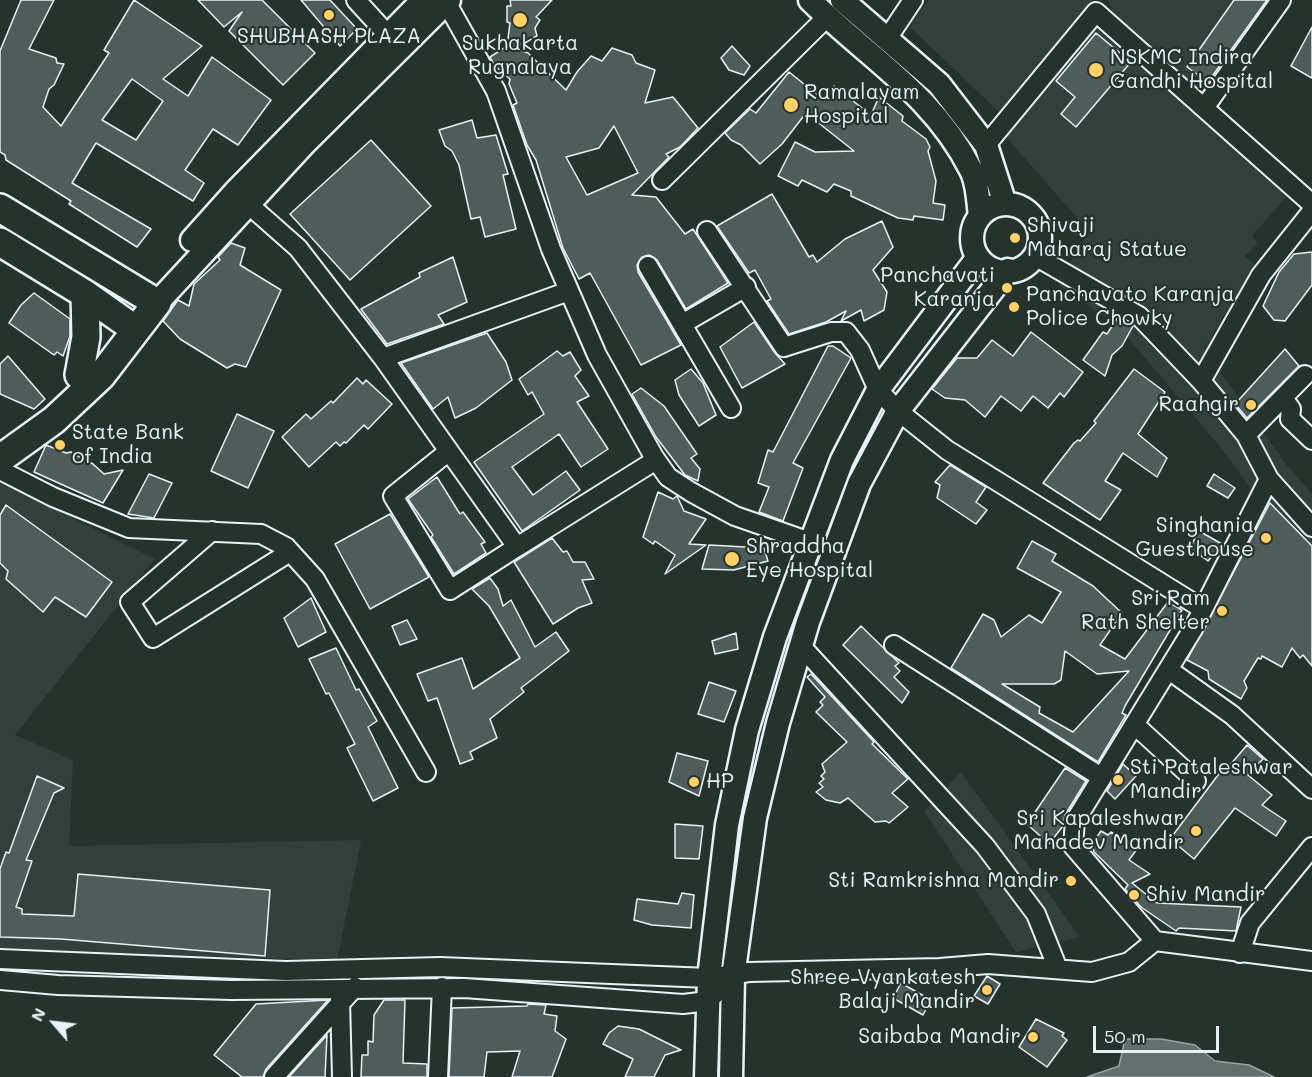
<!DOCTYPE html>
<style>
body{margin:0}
#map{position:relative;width:1312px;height:1077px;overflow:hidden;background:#26332d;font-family:Mali,sans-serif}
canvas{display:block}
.north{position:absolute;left:24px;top:993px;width:60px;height:60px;-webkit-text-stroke:4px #26332d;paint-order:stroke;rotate:298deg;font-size:16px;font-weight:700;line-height:24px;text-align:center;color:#e8f1f8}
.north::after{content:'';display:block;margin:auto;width:21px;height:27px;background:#e8f1f8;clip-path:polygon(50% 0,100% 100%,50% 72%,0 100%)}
.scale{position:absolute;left:1093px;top:1026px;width:126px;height:27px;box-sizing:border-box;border:3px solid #e8f1f8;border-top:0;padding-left:8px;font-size:18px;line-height:21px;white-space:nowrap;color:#e8f1f8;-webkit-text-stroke:4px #26332d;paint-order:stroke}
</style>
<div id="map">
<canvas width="1312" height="1077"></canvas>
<div class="north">N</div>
<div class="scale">50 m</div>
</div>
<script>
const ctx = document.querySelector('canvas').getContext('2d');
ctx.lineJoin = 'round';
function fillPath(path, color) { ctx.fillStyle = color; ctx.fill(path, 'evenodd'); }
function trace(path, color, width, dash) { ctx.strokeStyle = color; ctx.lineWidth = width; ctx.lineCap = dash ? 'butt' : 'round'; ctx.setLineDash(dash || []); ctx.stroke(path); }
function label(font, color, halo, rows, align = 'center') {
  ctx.font = font + ' Mali,sans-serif'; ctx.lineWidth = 4.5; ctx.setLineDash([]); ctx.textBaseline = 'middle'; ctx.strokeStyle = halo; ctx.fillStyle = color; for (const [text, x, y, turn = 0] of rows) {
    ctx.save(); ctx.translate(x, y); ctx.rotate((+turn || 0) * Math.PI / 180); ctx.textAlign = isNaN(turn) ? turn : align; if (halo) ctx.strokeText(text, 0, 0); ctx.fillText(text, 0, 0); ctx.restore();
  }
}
fillPath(new Path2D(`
 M928 0H1092V5L1002 115 910 27Z
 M1108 0H1278L1208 99 1112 11Z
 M1097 25 1141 60 1287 196 1252 236 1258 243 1245 256 1254 264 1204 350 1286 464 1312 494V558L1262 505 1222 449 1117 325 1059 285 1088 230 1006 137Z
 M0 482 155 559 15 735 73 760 69 846 361 840 337 960 0 950Z
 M961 772 1080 937 1016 952 924 811Z`), '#333f3a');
const water = new Path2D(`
 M1125 1039H1161L1195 1045 1215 1061 1249 1065 1274 1077H1087L1119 1066Z`);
fillPath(water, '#636f6d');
trace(water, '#98a3a5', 1.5);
const building = new Path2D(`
 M21 0H54L29 49 56 58 57 63 64 64 54 85 49 89 43 107 61 126 109 53 104 50 134 0 202 46 163 79 188 96 212 57 271 100 238 145 213 129 185 170 204 183 193 201 96 143 72 183 151 229 137 247 69 204 71 201 6 160 5 155 0 152V51ZM132 79 163 101 136 140 102 120Z
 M198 0H262L315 53 283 85 229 31 242 12 224 27Z
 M301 0H330L357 29 340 46Z
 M510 0H552L536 17 540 20 535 28 537 36 513 48 528 53 566 90 577 72 591 56 602 61 612 48 632 55 636 63 655 70 645 103 673 97 698 128 680 147 666 154 669 157 632 195 656 197 685 234 693 229 728 283 686 309 657 260 649 255 642 257 637 265 638 272 681 345 641 365 590 273 579 279 563 248 536 160 527 145 513 105 517 103 509 84 510 79 494 65 490 57 507 46 510 23 507 22V6H511ZM614 126 638 173 587 195 566 157 599 148Z
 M1234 0H1267L1208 82 1187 67Z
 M1312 27V78L1291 66Z
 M1096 33 1131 62 1076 127 1061 114 1075 97 1056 81Z
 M732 46 750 66 744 75 729 70 721 58Z
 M789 72 824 100 834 86 871 115 879 97 903 116 902 121 926 139 930 147 928 151 936 181 933 203 945 205 943 220 914 216 913 220 898 218 851 196V191L834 184 827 192 802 180 798 186 778 176 795 142 815 152 854 151 806 113 782 144 760 164 741 145 731 140 725 133 750 109 756 113Z
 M472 120 477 138 496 135 508 174 503 175 516 229 485 237 480 217 471 219 459 165 452 151 445 146 439 130Z
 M371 140 431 206 350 280 290 214Z
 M772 194 809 257 813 255 817 262 845 239 882 221 893 247 873 270 887 292 884 310 864 321 861 310 841 321 846 311 826 322 789 334 767 301 771 299 755 270 749 273 717 226Z
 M231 243 245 248 240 265 281 290 246 367 235 364 227 368 180 339 163 321 178 300 189 306 194 284 220 260 218 257Z
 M1312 252V285L1285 321 1274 320 1263 306 1279 272 1294 254Z
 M453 257 467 302 438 315 444 324 387 344 361 309 420 277 419 273Z
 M34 293 70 319V336L63 356 57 352 54 355 9 323 21 305Z
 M1118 317 1133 326 1122 346 1112 355 1105 376 1083 360 1103 332 1107 334Z
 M754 322 775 353 785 364 742 388 720 347Z
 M1031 332 1083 372 1064 397 1060 393 1048 408 1033 396 1021 411 1001 396 985 417 965 400 945 398 932 389 957 358H977L992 340 1013 356Z
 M487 333 506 362 512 380 476 408 455 418 448 397 433 409 401 363Z
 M828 346H833L851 358 793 463 803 468 783 521 759 512 769 487 758 483 768 450 773 452Z
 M1285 349 1299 366 1247 418 1235 404Z
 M557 351 563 356 570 352 581 370 575 376 589 396 577 402 608 449 581 467 559 434 512 467 533 495 566 471 580 490 522 531 474 462 544 414 532 392 528 395 519 379Z
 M8 356 45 399 34 409 0 394V364Z
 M691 369 703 383 716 415 699 426 679 395 675 380Z
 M1134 369 1165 392 1138 434 1167 458 1157 477 1123 453 1105 481 1121 490 1100 520 1043 483 1074 443 1078 440 1080 441 1096 423 1094 421Z
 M357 378 363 384 366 380 392 404 368 429 364 425 346 443 344 442 340 446 336 442 309 467 282 437 306 414 311 419 331 401 333 403Z
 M641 388 664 406 697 454 691 458 700 469 698 481 685 475 656 437 632 394Z
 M237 414 274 431 248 488 211 471Z
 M46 445 66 453 71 452 93 464 104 474 123 470 103 503 34 472Z
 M950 465 986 487 976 502 987 510 976 524 937 498 940 485 935 482Z
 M149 474 172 483 154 518 128 514Z
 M1214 474 1235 488 1228 498 1207 486Z
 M437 477 460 514 463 512 485 542 481 544 486 553 454 574 431 537 433 535 408 499Z
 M658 492 673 499 677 496 684 511 706 519 689 544 706 545 665 574 675 555 655 541 653 544 643 537Z
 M1270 503 1312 546V666L1303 655 1300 658 1292 648 1282 667 1262 656 1261 659 1258 658 1244 681 1247 688 1241 699 1209 679 1208 671 1187 660Z
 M6 505 112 582 86 617 55 597 43 612 6 579 8 571 0 563V515Z
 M390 514 429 577 370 609 335 544Z
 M1199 531 1222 544 1208 561 1197 553 1188 551Z
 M552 538 563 552 567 551 573 562H585L594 579 582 580 592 603 578 608 553 624 514 562Z
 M1032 541 1056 554 1052 561 1093 586 1122 613 1100 645 1125 659 1168 602 1182 610 1125 706 1122 713 1126 715 1098 762 951 668 983 614 994 620 1001 637 1029 615 1042 623 1061 592 1017 568ZM1065 651 1097 674 1129 671 1073 732 1039 713 1040 707 1002 684H1054L1061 680Z
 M709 545 764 548 768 561 734 570 702 569Z
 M490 578 498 589 503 606 511 600 535 647 556 632 569 651 521 688 524 692 490 719 497 738 470 752 473 759 460 764 437 698 428 701 417 674 462 658 473 689 520 658 489 606 472 589Z
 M311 598 326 632 298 647 284 618Z
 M407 620 417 639 400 645 392 626Z
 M861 626 899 663 895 666 900 671 894 677 909 692 902 703 843 645Z
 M736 633 738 649 715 654 712 641Z
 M336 648 356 690 359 689 377 721 368 727 398 788 373 801 347 748 355 744 329 693 326 694 309 659Z
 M811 674 874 742 872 744 908 779 892 793 908 807 889 823 886 821 875 822 848 798 840 803 826 800 816 792 823 787 819 783 824 779 821 776 825 772 822 764 847 742 816 712 823 705 820 702 825 697 807 677Z
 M709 682 736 691 724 722 698 714Z
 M1247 745 1263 759 1248 775 1272 795 1262 805 1286 821 1276 836 1235 808 1194 859 1170 839 1227 763 1230 765Z
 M677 753 708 761 699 796 669 782Z
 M1123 764 1136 776 1115 799 1107 791Z
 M1065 768 1086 781 1065 815 1063 826 1049 844 1027 824Z
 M37 776 64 788 54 793 26 860 32 861 16 907 22 909V914L74 916 78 874 270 890 265 956 61 939 0 937V869L6 852 9 853Z
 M675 824 703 826 699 859 675 858Z
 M1101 831 1108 835 1111 832 1137 849 1129 860 1150 874 1132 883 1157 903 1241 907 1236 931 1179 928 1176 931 1141 907 1125 889 1128 885 1094 852 1092 844Z
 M682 893 694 895 691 928 652 925 634 920 637 899 678 904Z
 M987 976 1000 984 988 1004 974 996Z
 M901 983 931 1000 923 1015 893 998Z
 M328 1000 266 1069 263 1077H242L214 1055 256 1004Z
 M384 1000H405L403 1063 427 1064V1077H361L362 1055H368V1041L373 1042 374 1015Z
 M528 1004 546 1005 544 1014 557 1016 555 1031 566 1039 552 1077H512L520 1051 487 1052 484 1077H449L452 1008 527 1006Z
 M1036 1019 1064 1033 1062 1036 1067 1040 1047 1067 1019 1047Z
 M618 1026 639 1029 681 1050 665 1055 654 1077H625L633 1059 603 1044 609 1033Z
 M327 1035 325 1077H289Z`);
fillPath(building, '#505c59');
trace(building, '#e8f1f8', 1.5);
const minor = new Path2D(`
 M356 0 397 45
 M445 0 496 91 551 249 597 355 654 457 668 477 691 492 735 516 810 542
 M887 39 913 0
 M1204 108 1281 0
 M986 145 1096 12 1312 204
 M662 180 827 17
 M239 196 298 248 383 358
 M707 231 784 347 831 332H846L860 350 878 390 898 411 947 450 1203 609
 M1035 256 1139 316 1201 381 1246 435 1269 479 1193 629 1075 821 1073 846 1155 941
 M648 266 731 408
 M569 291 383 358 517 547 656 460
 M682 324 746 287
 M1201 381 1261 275 1312 211
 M1283 398 1291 409 1290 419 1312 440
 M1246 435 1305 375
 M449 451 393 496 450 590 517 547
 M0 470 53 497 129 528 261 534 286 547 315 579 426 772
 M1269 479 1312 527
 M212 531 130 602 153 638 290 552
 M894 645 1101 777
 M801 646 985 846 1036 914 1058 969
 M1169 670 1232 715 1312 789
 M1135 725 1196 781
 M1240 953 1250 923 1312 847
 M0 959 286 971 440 967 709 978 749 972 940 968 988 964 1092 972 1129 962 1155 941 1312 961
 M0 980 58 985 231 990 464 988 683 1004 708 1001 717 992
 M340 1000 342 1077
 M274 1077 355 987
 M438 1077 442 987`);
const major = new Path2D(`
 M810 0C868 58 933 94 971 170 978 183 978 202 980 216
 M842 0 939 84 986 145 1005 204
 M972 238a34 34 0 1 1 68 0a34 34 0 1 1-68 0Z
 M192 240 235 192 423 0
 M157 303 303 145 449 0
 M706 1077 709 978 727 825 747 730 775 637 842 460 878 390 978 257
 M731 1077 733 977 755 818 778 723 808 622 859 484 898 411 1008 270`);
const highway = new Path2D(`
 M0 208 157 303 101 376 54 420 0 459
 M0 242 85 294 136 330
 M79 375 86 337 85 294`);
trace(minor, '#e8f1f8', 22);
trace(major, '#e8f1f8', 27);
trace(highway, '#e8f1f8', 32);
trace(minor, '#26332d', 18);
trace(major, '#26332d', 22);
trace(highway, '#26332d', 27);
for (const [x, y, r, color] of [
 [329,15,6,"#ffd166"],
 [520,20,8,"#ffd166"],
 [1096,70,8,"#ffd166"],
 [791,105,8,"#ffd166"],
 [1015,238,6,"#ffd166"],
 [1007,288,6,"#ffd166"],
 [1014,307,6,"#ffd166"],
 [1251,405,6,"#ffd166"],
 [60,445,6,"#ffd166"],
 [1266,538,6,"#ffd166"],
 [732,559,8,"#ffd166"],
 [1222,611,6,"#ffd166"],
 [1118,780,6,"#ffd166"],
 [694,782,6,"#ffd166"],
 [1196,831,6,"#ffd166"],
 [1071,881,6,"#ffd166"],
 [1134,895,6,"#ffd166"],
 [987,990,6,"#ffd166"],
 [1033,1037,6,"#ffd166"]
]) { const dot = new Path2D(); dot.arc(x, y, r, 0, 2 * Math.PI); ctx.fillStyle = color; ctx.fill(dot); trace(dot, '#26332d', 2); }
label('21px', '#e8f1f8', '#26332d', [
 ["SHUBHASH PLAZA",329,37,"center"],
 ["Sukhakarta",520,44,"center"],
 ["Rugnalaya",520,68,"center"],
 ["NSKMC Indira",1110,58],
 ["Gandhi Hospital",1110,82],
 ["Ramalayam",804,93],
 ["Hospital",804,117],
 ["Shivaji",1027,226],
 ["Maharaj Statue",1027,250],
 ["Panchavati",995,276,"right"],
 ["Karanja",995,300,"right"],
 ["Panchavato Karanja",1026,295],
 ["Police Chowky",1026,319],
 ["Raahgir",1239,405,"right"],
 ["State Bank",72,433],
 ["of India",72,457],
 ["Singhania",1254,526,"right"],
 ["Guesthouse",1254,550,"right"],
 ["Shraddha",746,547],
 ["Eye Hospital",746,571],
 ["Sri Ram",1210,599,"right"],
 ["Rath Shelter",1210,623,"right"],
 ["Sti Pataleshwar",1130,768],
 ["Mandir",1130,792],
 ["HP",706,782],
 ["Sri Kapaleshwar",1184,819,"right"],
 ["Mahadev Mandir",1184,843,"right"],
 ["Sti Ramkrishna Mandir",1059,881,"right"],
 ["Shiv Mandir",1146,895],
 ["Shree Vyankatesh",975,978,"right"],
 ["Balaji Mandir",975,1002,"right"],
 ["Saibaba Mandir",1021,1037,"right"]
], 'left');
</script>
